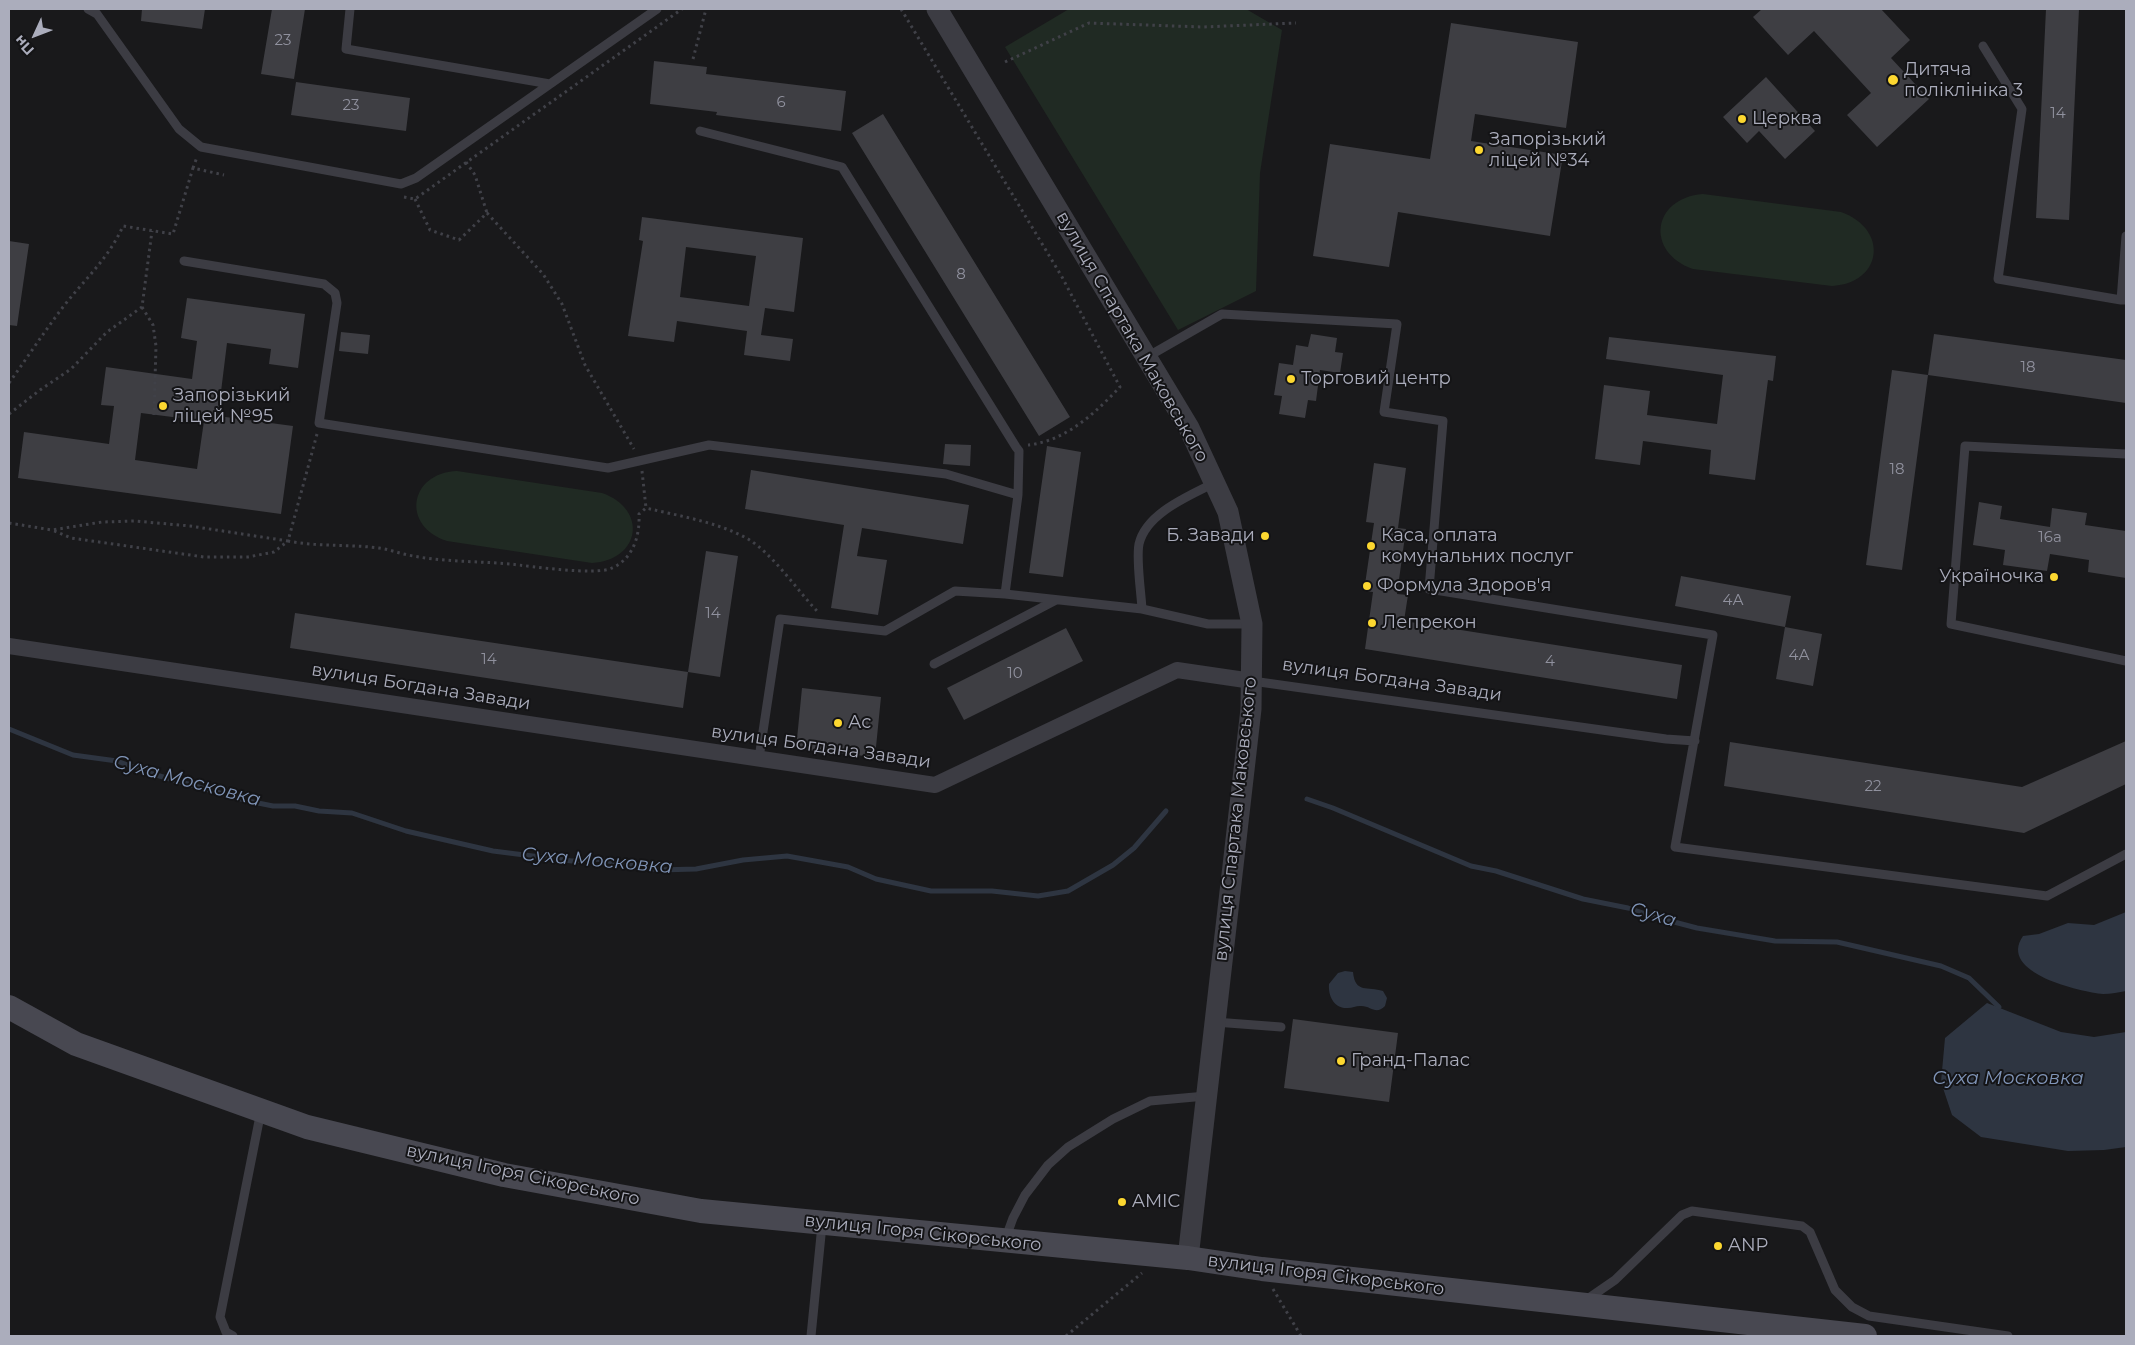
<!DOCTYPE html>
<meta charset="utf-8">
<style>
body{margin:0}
#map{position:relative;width:2135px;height:1345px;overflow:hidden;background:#19191b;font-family:Montserrat,sans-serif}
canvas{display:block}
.frame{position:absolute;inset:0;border:10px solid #abadbc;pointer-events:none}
.north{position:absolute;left:10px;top:10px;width:50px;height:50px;-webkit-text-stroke:4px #141416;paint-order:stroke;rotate:227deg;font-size:14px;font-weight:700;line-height:20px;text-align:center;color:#abadbc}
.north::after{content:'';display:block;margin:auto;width:18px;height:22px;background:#abadbc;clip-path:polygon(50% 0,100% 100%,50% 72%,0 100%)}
</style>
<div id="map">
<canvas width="2135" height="1345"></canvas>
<div class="frame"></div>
<div class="north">Пн</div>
</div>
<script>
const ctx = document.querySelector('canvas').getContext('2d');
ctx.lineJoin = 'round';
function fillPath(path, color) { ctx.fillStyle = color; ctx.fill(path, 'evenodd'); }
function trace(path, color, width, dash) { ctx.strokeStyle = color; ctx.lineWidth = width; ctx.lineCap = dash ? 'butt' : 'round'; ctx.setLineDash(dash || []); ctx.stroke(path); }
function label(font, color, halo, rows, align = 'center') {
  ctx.font = font + ' Montserrat,sans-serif'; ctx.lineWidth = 4; ctx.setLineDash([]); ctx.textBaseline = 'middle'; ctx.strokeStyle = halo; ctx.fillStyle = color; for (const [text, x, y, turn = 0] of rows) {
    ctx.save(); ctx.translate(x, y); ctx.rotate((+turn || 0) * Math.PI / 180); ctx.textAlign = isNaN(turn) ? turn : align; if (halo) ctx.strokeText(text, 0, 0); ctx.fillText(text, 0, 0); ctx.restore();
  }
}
fillPath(new Path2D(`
 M1069 9H1246L1282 30 1260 173 1256 291 1178 330 1005 47Z
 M1703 194 1841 212C1889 229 1883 283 1832 286L1693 269C1645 252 1652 198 1703 194Z
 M457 471 602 493C648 509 641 560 592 563L447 541C401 526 409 473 457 471Z`), '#202a23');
fillPath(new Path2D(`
 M2126 912V991C2119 992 2111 994 2103 994 2081 992 1997 973 2023 936L2039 934 2068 923 2094 925Z
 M1345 971 1353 972C1355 994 1368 986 1383 991L1387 998 1385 1006C1375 1016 1371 1005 1360 1006 1356 1006 1352 1008 1348 1008 1334 1009 1328 996 1329 984L1338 973Z
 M1987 1003 2061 1032 2094 1037 2126 1032V1147L2104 1150 2068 1151 1981 1137 1952 1115 1941 1082 1945 1038Z`), '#2e3541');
trace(new Path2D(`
 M9 729 73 755 117 761 149 773 248 801 273 806H295L319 811 352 813 406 831 493 851 572 861 597 859 659 870 696 869 743 860 787 856 848 867 876 879 931 891H992L1038 896 1068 891 1113 865 1134 848 1166 811
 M1307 799 1333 808 1471 866 1496 871 1583 899 1628 908 1655 917 1697 928 1775 941 1837 942 1941 966 1969 978 1999 1007`), '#2e3541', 5);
fillPath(new Path2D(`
 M142 9H205L202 29 141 21Z
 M272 9H305L294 79 261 74Z
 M1762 9H1881L1910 40 1891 58 1929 99 1877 147 1847 115 1871 93 1814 31 1788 55 1753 17Z
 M2046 9H2079L2069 220 2036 218Z
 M1451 23 1578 42 1566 128 1475 114 1471 141 1563 155 1550 236 1398 212 1389 267 1313 256 1330 144 1430 159Z
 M654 61 707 67 706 74 846 91 841 131 716 115 717 112 650 104Z
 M1766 77 1815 131 1785 159 1759 131 1747 143 1723 117Z
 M296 82 410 98 406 131 291 115Z
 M883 114 1070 417 1039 436 852 133Z
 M642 217 803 238 794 312 765 308 761 335 793 339 790 361 744 355 747 331 677 321 674 342 628 336 643 241 639 240ZM686 247 756 256 749 306 680 297Z
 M9 241 29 244 17 326 9 325Z
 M187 298 305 314 298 368 269 364 271 349 227 343 218 416 293 426 281 514 18 478 24 432 109 444 114 406 101 405 106 367 192 379 197 341 181 338ZM141 413 204 421 197 469 135 460Z
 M341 332 370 335 368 354 339 351Z
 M1311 334 1337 338 1335 352 1343 353 1340 373 1320 370 1316 401 1308 400 1305 418 1279 414 1282 396 1274 395 1279 363 1293 365 1296 345 1308 347Z
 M1934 334 2126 360V403L1928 375Z
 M1609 337 1776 356 1773 381 1768 380 1755 480 1709 474 1711 450 1643 441 1640 465 1595 459 1604 385 1650 391 1647 415 1717 424 1723 375 1606 359Z
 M1892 370 1928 375 1902 570 1866 565Z
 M945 444 971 445 970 466 943 464Z
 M1047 446 1081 452 1063 577 1029 573Z
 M1374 463 1406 468 1398 528 1406 529 1397 594 1408 595 1404 621 1682 665 1677 699 1365 649 1373 592 1364 591 1374 523 1366 522Z
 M751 470 969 505 963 544 862 528 857 556 887 560 878 615 831 608 844 525 745 509Z
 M1979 502 2002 506 2000 519 2050 527 2052 508 2087 513 2085 525 2126 531V578L2088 572 2089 560 2050 554 2047 571 2003 565 2005 550 1973 545Z
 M706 551 738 556 720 677 688 672Z
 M1681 576 1791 596 1785 627 1675 606Z
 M295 613 688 672 683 708 290 648Z
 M1785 627 1822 634 1813 686 1776 679Z
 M1066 628 1083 661 964 720 947 688Z
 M802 688 881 697 875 757 796 749Z
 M2126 741V784L2024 833 1724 786 1730 742 2022 787Z
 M1293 1019 1398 1033 1389 1102 1284 1088Z`), '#3e3e43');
trace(new Path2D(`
 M901 9 1062 277 1120 387C1095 413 1066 441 1028 445
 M693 59 706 9
 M1005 62 1089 23 1203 27 1296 23
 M466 162 475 175 487 213
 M193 168 197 157
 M404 197 415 199 682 9
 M415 199 430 230 459 240 487 213 543 274 562 304 585 365 634 449
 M142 307 153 325 156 346 154 415
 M9 383C27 358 44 332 63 307 84 280 109 258 123 226L173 234 193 168 224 175
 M9 414 40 390 71 369 107 332 142 307 152 231
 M317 434 288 541C318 547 348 544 379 548 388 549 398 553 408 555 441 562 476 561 510 564 530 566 596 576 612 568 633 559 640 536 639 514L646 508C679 516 718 522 748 539 773 554 797 590 817 611
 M642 471 646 508
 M9 523 52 530 102 522 135 521 190 526 288 541 274 552 248 557H204L71 538 52 530
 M1273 1289 1301 1336
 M1066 1336 1142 1273`), '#404148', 3, [2.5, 4]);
trace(new Path2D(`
 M88 9 97 14 179 129 201 147 401 184 416 178 657 9
 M350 9 346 49 550 84
 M1983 46 2022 109 1998 279 2121 300
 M700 131 842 167 1016 447 1019 451 1018 495
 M184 261 324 284 335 293 337 303 319 423 608 468 709 445 946 474 1018 495 1005 594
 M2125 300H2121L2126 236
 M1147 357 1222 314 1397 324 1384 412 1443 421 1429 589 1713 635 1675 847 2047 896 2126 854
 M2126 454 1965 446 1951 624 2126 661
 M1142 609C1141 591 1136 560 1139 544 1146 513 1189 496 1214 483
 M934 664 1056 600
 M1252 681 1666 739 1695 741
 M759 758 780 619 885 631 955 591 1005 594 1142 609 1208 624H1251
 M1215 1022 1281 1027
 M1005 1240 1013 1218 1025 1195 1048 1165 1068 1147 1113 1119 1150 1101 1206 1096
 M1586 1300 1615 1280 1682 1215 1692 1211 1802 1226 1810 1232 1835 1290 1852 1307 1869 1316 2008 1336
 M233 1336 226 1332 220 1317 261 1111
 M811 1336 822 1225`), '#3c3c43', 9);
trace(new Path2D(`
 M9 646 935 785 1177 670 1252 681`), '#3c3c43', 16);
trace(new Path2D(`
 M937 9 1189 428 1228 512 1252 624 1251 709 1188 1258`), '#3c3c43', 21);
trace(new Path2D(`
 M9 1007 76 1044 307 1127 504 1175 701 1211 1188 1258 1262 1269 1865 1336`), '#484851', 24);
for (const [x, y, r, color] of [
 [1893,80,6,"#fcd730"],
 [1742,119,5,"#fcd730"],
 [1479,150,5,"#fcd730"],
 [1291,379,5,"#fcd730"],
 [163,406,5,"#fcd730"],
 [1265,536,5,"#fcd730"],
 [1371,546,5,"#fcd730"],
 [2054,577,5,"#fcd730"],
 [1367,586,5,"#fcd730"],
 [1372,623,5,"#fcd730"],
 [838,723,5,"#fcd730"],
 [1341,1061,5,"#fcd730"],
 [1122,1202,5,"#fcd730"],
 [1718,1246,5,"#fcd730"]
]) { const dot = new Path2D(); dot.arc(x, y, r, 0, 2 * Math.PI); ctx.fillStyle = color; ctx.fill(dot); trace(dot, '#141416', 2); }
label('15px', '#90919e', null, [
 ["23",283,41],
 ["6",781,103],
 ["23",351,106],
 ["14",2058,114],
 ["8",961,275],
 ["18",2028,368],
 ["18",1897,470],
 ["16а",2050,538],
 ["4А",1733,601],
 ["14",713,614],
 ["4А",1799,656],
 ["14",489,660],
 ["4",1550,662],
 ["10",1015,674],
 ["22",1873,787]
]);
label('18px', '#abadbc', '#141416', [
 ["Дитяча",1904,70],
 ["поліклініка 3",1904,91],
 ["Церква",1752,119],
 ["Запорізький",1489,140],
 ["ліцей №34",1489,161],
 ["Торговий центр",1301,379],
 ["Запорізький",173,396],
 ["ліцей №95",173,417],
 ["Б. Завади",1255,536,"right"],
 ["Каса, оплата",1381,536],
 ["комунальних послуг",1381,557],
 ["Україночка",2044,577,"right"],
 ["Формула Здоров'я",1377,586],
 ["Лепрекон",1382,623],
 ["Ас",848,723],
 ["Гранд-Палас",1351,1061],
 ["AMIC",1132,1202],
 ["ANP",1728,1246]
], 'left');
label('18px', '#abadbc', '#141416', [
 ["вулиця Спартака Маковського",1132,337,60],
 ["вулиця Богдана Завади",1392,680,8],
 ["вулиця Богдана Завади",421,687,9],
 ["вулиця Богдана Завади",821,747,8],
 ["вулиця Спартака Маковського",1236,819,-84],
 ["вулиця Ігоря Сікорського",523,1175,12],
 ["вулиця Ігоря Сікорського",923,1233,6],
 ["вулиця Ігоря Сікорського",1326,1275,7]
]);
label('italic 19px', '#8095b8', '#141416', [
 ["Суха Московка",187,781,15],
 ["Суха Московка",597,861,5],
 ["Суха",1653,915,16],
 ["Суха Московка",2008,1078]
]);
</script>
